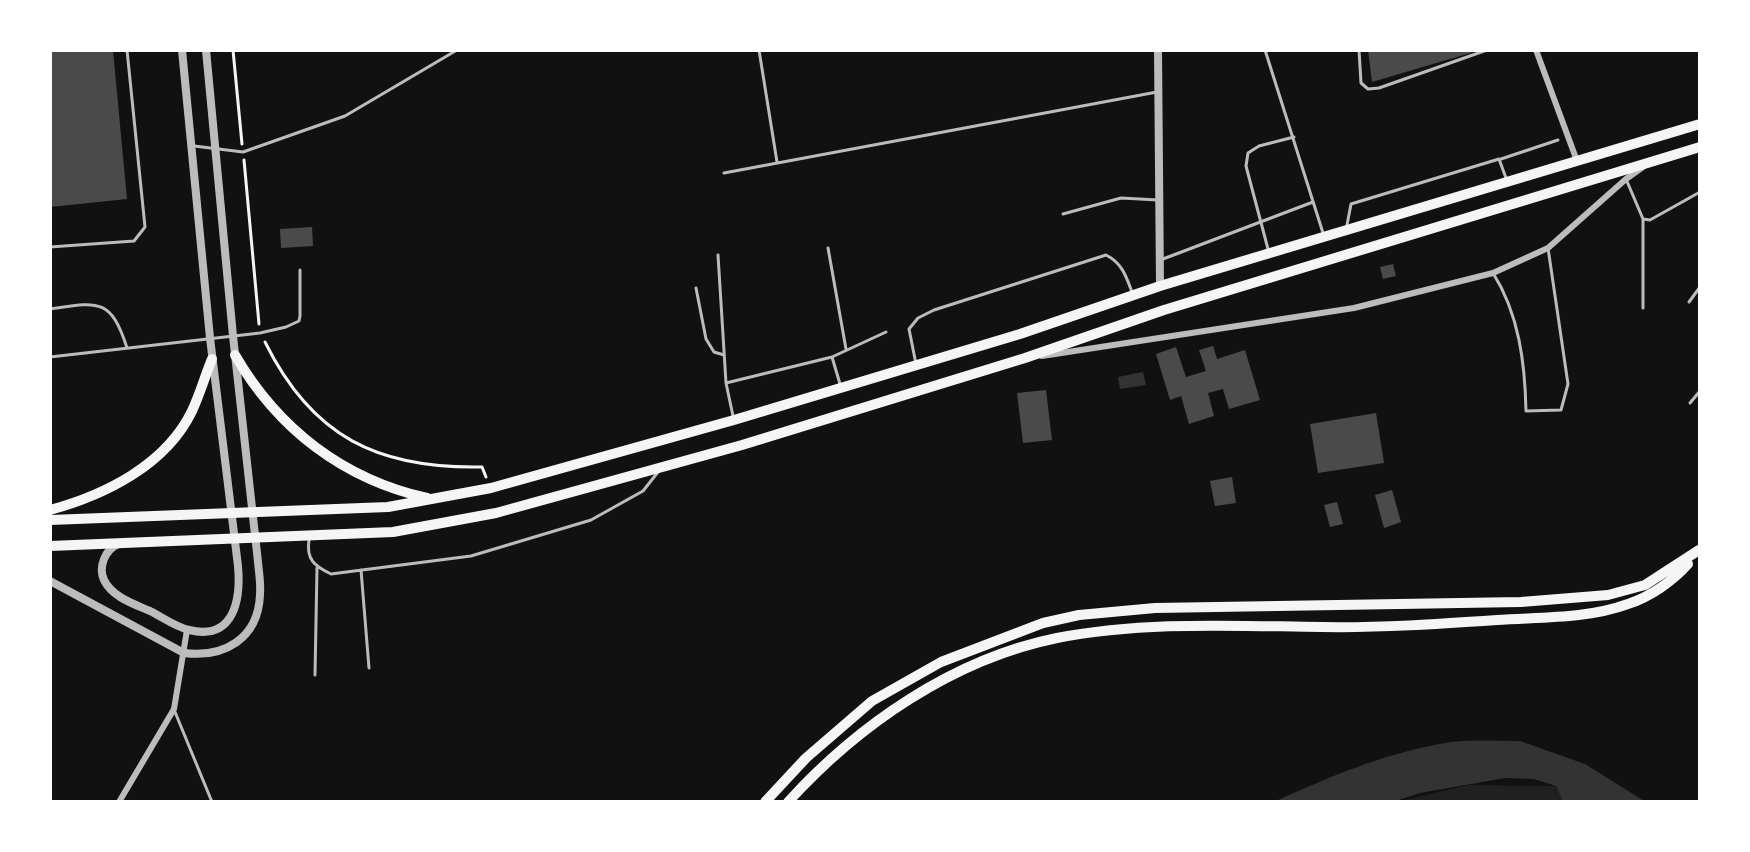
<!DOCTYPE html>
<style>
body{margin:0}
#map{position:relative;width:1750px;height:852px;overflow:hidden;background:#111;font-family:"Noto Sans",sans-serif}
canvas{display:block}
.frame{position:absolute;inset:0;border:52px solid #fff;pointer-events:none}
</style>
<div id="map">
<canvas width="1750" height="852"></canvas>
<div class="frame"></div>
</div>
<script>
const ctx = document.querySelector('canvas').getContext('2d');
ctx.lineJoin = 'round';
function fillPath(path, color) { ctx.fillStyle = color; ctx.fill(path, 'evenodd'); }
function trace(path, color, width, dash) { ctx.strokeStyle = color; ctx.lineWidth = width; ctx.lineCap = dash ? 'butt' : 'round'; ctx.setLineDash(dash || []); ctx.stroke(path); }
fillPath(new Path2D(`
 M1469 785 1556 786 1563 802H1396Z`), '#202020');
fillPath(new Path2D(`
 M1143 372 1146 385 1120 389 1118 377Z
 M1520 741 1585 764 1646 802H1563L1556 786 1534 779 1505 778 1420 793 1392 802H1274C1328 777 1386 753 1445 743 1469 739 1496 741 1520 741Z`), '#333');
fillPath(new Path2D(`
 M50 50H113L127 199 50 207Z
 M1368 50H1477V51L1372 82Z
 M312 227 313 246 281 248 280 229Z
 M1393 264 1396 276 1383 279 1380 267Z
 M1213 346 1217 359 1245 350 1260 400 1229 409 1223 389 1208 393 1214 416 1189 424 1181 396 1170 400 1156 354 1176 347 1186 377 1206 371 1199 350Z
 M1046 390 1052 440 1023 443 1017 393Z
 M1376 413 1384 463 1318 473 1310 424Z
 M1232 477 1236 503 1215 506 1210 481Z
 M1392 490 1401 522 1384 528 1375 495Z
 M1337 502 1343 524 1330 527 1324 505Z`), '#4a4a4a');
trace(new Path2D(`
 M233 50 242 144
 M244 160 259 324
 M265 342C312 437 378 469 482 467L486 477`), '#f5f5f5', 3);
trace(new Path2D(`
 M759 50 777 162
 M1265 50 1323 233
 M1359 50 1361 83 1368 89 1379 88 1487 50
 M194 146 243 152 345 116 457 50
 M1501 159 1558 140
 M724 173 1157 92
 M1626 179 1643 219 1650 220 1700 192
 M1063 214 1121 198 1158 200
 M1643 219V308
 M1347 225 1351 204 1499 159 1506 178
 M50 247 134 241 145 227 127 50
 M828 248 846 349
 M1268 249 1246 166 1248 153 1259 146 1294 137
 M718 255 726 383 733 416
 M1163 259 1313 202
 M1493 273C1519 314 1525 363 1526 411L1561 410 1568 384 1548 248
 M696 288 706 339 714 352 724 355
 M1689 302 1700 287
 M50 309C97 302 111 297 127 348
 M50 357 260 333 286 327 299 321 300 316V270
 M832 357 840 384
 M916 364 909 329 918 318 934 310 1106 255C1122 263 1126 276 1132 292
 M726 383 832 357 886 332
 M1690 403 1700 391
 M309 540C306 559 314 566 331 574L471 556 591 520 643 491 658 472
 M361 570 369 668
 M315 675 317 568
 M175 712 212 802`), '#bcbcbc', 3);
trace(new Path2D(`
 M1536 50 1577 161
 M1042 356 1354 308 1493 273 1548 248 1626 179 1643 167
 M119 802 174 709 187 630`), '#bcbcbc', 6);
trace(new Path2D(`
 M1158 50 1160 286
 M118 544C105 550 98 567 104 580 112 597 134 604 150 611 162 617 176 627 189 630 234 641 241 600 238 566L210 338 182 50
 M50 581 184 653C224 658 258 639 260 595 261 584 259 573 258 562L233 336 206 50`), '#bcbcbc', 8);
trace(new Path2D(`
 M235 355C278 429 343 479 427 498
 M50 510C105 495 166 465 192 411 200 394 205 376 212 359
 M50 520 388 507 491 488 734 420 1020 334 1160 286 1700 124
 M50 546 393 532 496 513 742 445 1025 358 1164 310 1700 147`), '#f5f5f5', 10);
trace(new Path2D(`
 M765 802 806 758 872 701 941 662 1043 623 1079 615 1155 608 1521 602 1608 595 1645 585 1699 550
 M788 802C858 725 953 659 1057 638 1145 621 1233 626 1322 627 1380 628 1439 624 1497 620 1540 617 1587 619 1628 604 1650 597 1673 581 1688 564`), '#f5f5f5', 10);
</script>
